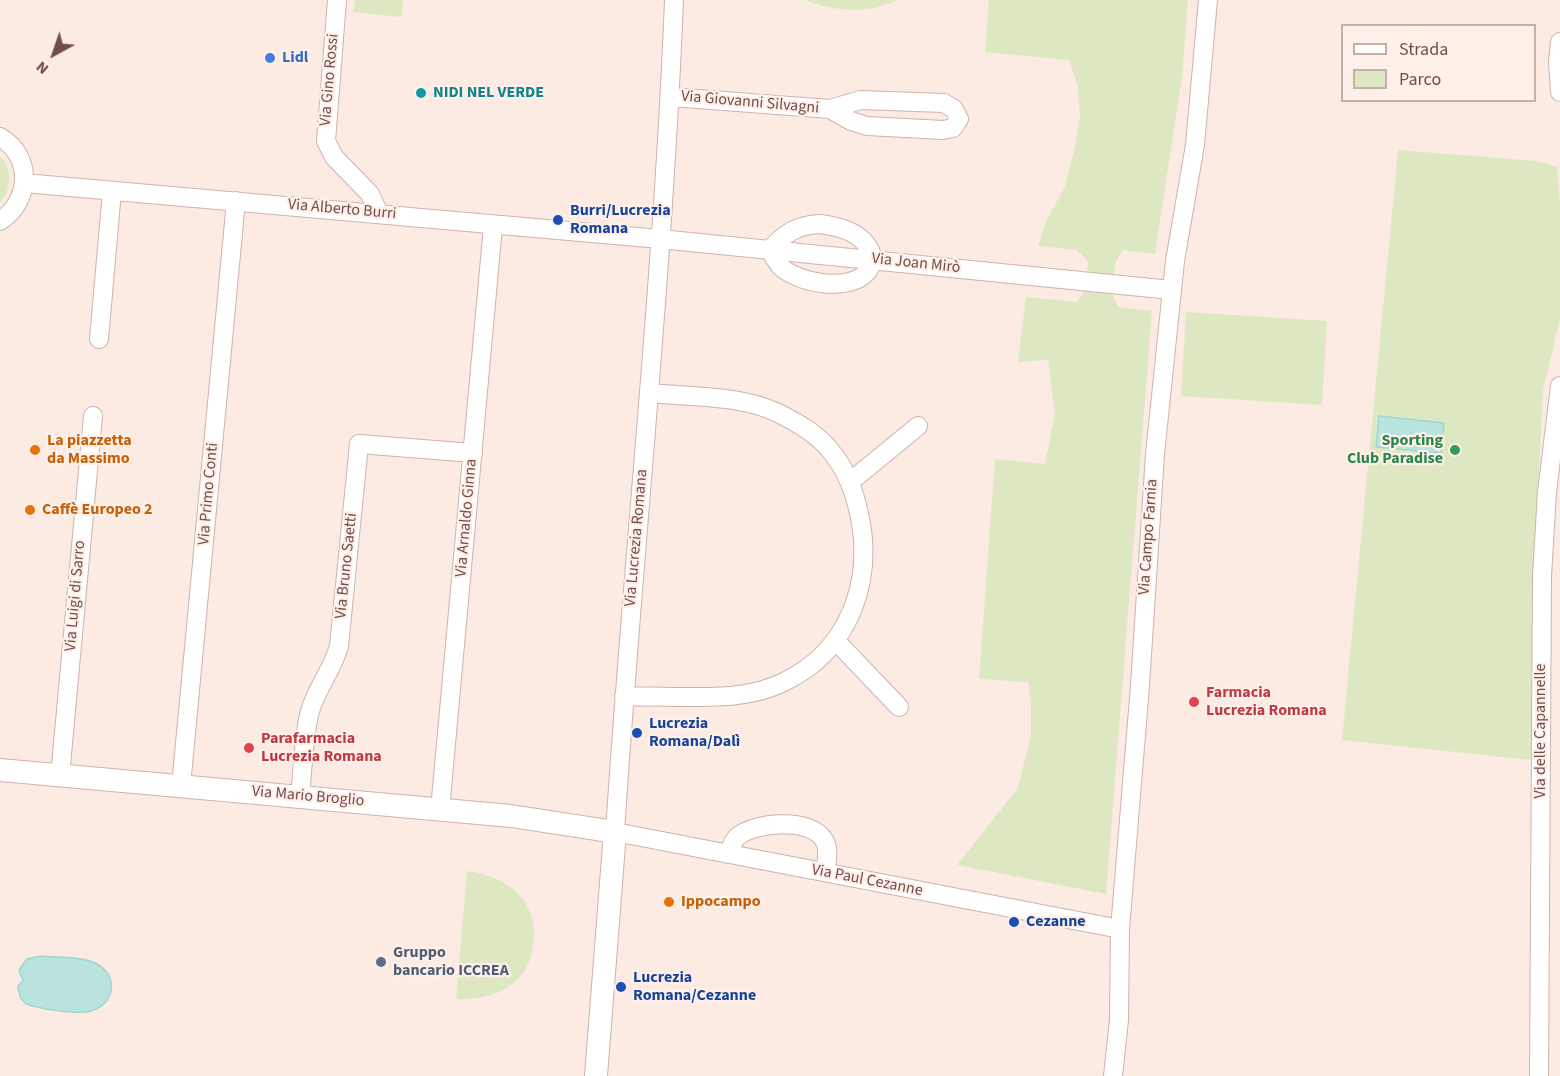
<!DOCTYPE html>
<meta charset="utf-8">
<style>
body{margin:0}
#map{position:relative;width:1560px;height:1076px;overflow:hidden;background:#fbebe3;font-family:"Source Sans 3",sans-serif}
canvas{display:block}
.legend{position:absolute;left:1341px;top:24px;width:195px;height:78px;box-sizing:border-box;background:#fef0e9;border:2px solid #c6afa9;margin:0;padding:8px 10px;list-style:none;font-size:18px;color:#734d4a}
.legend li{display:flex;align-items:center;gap:12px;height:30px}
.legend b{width:30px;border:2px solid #c6afa9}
.north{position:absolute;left:24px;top:24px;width:60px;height:60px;-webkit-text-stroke:4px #fef0e9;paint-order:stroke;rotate:220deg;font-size:16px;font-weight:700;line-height:24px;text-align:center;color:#734d4a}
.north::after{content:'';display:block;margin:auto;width:21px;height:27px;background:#734d4a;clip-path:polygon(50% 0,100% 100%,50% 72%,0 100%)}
</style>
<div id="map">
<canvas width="1560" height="1076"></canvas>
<ul class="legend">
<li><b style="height:8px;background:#fff"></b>Strada</li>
<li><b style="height:16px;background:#dde8c3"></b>Parco</li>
</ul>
<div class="north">N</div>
</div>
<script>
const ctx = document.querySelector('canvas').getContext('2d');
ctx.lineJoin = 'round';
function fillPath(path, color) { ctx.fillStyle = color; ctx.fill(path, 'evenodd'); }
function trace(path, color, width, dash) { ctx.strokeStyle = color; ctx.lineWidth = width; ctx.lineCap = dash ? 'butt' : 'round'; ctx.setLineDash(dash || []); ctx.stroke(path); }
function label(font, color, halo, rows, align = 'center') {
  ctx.font = font + ' "Source Sans 3",sans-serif'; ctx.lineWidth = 4.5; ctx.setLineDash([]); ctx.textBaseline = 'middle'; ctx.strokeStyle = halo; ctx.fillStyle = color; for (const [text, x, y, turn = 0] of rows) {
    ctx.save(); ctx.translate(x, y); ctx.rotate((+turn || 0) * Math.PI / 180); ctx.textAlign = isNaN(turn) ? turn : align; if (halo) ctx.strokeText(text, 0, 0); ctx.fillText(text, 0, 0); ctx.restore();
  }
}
fillPath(new Path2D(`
 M355 0H403L401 17 353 12Z
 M805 0H897C869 14 834 12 805 0Z
 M989 0H1188L1182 77 1155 254 1123 250 1115 263 1112 294 1118 307 1152 311 1106 894 957 865 1018 788 1031 735V701L1028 682 979 679 995 459 1045 464 1055 414 1048 360 1018 362 1026 297 1077 302 1086 290 1088 262 1077 250 1038 246 1047 220 1065 186 1076 142 1080 115 1078 87 1069 60 985 52Z
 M1398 150 1536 161 1557 167 1560 203V319L1543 391 1537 508 1531 760 1342 740Z
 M0 156C13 169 12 189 0 203Z
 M1186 312 1327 321 1322 405 1181 396Z
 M467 871C512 877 543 905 532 953 529 967 518 982 505 989 491 998 472 999 456 999Z`), '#dde8c3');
const water = new Path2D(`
 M1379 416 1444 423 1441 453 1376 447Z
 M40 956C57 958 80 956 95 963 119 974 116 1004 91 1011 78 1015 40 1009 26 1004L20 997 18 986 23 981 19 970 27 959Z`);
fillPath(water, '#b9e4de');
trace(water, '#9fd6cf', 1.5);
const minor = new Path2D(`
 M337 0 326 141 334 157 370 194 379 214
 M674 0C663 278 633 555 615 832L1120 929
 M1560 42 1558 62 1560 92
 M671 97 830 109 861 100 944 103 954 109 959 119 953 128 943 130 867 126 851 121 830 109
 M0 137C33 156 31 201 0 221
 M24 183 660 239 1171 290
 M820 224C843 227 868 234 873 260 871 264 870 269 867 272 849 293 797 283 780 266 776 261 773 256 770 250 784 233 798 225 820 224Z
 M99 339 112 191
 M850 482 918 426
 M835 640 899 707
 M624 696C640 697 657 696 673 697 712 697 749 699 784 682 852 649 876 576 857 505 852 485 843 465 829 449 816 433 796 422 778 413 740 395 690 397 649 393
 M60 776 93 416
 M181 786 236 201
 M300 796C303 768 303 738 310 711 317 687 333 669 339 646L359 444 473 453
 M440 810 493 226
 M729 854C731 848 732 842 737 837 754 822 811 817 824 840 830 849 826 862 826 872
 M1113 1076 1119 1020 1120 929 1140 686 1155 454 1175 261 1195 145 1208 0
 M1539 1076 1542 576 1547 492 1560 386`);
const tertiary = new Path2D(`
 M0 770 511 816 615 832 596 1076`);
trace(minor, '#ceb3ad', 20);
trace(tertiary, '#ceb3ad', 24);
trace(minor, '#fff', 18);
trace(tertiary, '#fff', 22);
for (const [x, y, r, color] of [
 [270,58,6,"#3f7fe0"],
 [421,93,6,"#0f9aa8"],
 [558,220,6,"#1a4fb4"],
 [35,450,6,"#e8710a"],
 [1455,450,6,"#2e9e5b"],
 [30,510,6,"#e8710a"],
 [1194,702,6,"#e0444e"],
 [637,733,6,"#1a4fb4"],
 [249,748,6,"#e0444e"],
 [669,902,6,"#e8710a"],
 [1014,922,6,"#1a4fb4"],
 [381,962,6,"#5c6f8a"],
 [621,987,6,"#1a4fb4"]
]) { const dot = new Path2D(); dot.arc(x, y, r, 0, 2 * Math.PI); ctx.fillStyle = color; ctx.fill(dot); trace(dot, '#fef0e9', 2); }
label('bold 16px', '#366cbe', '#fef0e9', [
 ["Lidl",282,58]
], 'left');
label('16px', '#734d4a', '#fef0e9', [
 ["Via Gino Rossi",330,80,-85],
 ["Via Giovanni Silvagni",750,103,5],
 ["Via Alberto Burri",342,210,5],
 ["Via Joan Mirò",916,264,6],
 ["Via Primo Conti",209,494,-85],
 ["Via Arnaldo Ginna",467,518,-85],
 ["Via Campo Farnia",1149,537,-86],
 ["Via Lucrezia Romana",637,538,-85],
 ["Via Bruno Saetti",347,566,-84],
 ["Via Luigi di Sarro",76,596,-85],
 ["Via delle Capannelle",1541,731,-90],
 ["Via Mario Broglio",308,797,5],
 ["Via Paul Cezanne",867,881,11]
]);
label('bold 16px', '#0d838f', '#fef0e9', [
 ["NIDI NEL VERDE",433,93]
], 'left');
label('bold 16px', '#164399', '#fef0e9', [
 ["Burri/Lucrezia",570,211],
 ["Romana",570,229],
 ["Lucrezia",649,724],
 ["Romana/Dalì",649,742],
 ["Cezanne",1026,922],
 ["Lucrezia",633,978],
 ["Romana/Cezanne",633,996]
], 'left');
label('bold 16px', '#c56008', '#fef0e9', [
 ["La piazzetta",47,441],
 ["da Massimo",47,459],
 ["Caffè Europeo 2",42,510],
 ["Ippocampo",681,902]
], 'left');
label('bold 16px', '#27864d', '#fef0e9', [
 ["Sporting",1443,441],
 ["Club Paradise",1443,459]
], 'right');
label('bold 16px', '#be3a42', '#fef0e9', [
 ["Farmacia",1206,693],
 ["Lucrezia Romana",1206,711],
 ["Parafarmacia",261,739],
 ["Lucrezia Romana",261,757]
], 'left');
label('bold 16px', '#4e5e75', '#fef0e9', [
 ["Gruppo",393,953],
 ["bancario ICCREA",393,971]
], 'left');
</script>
